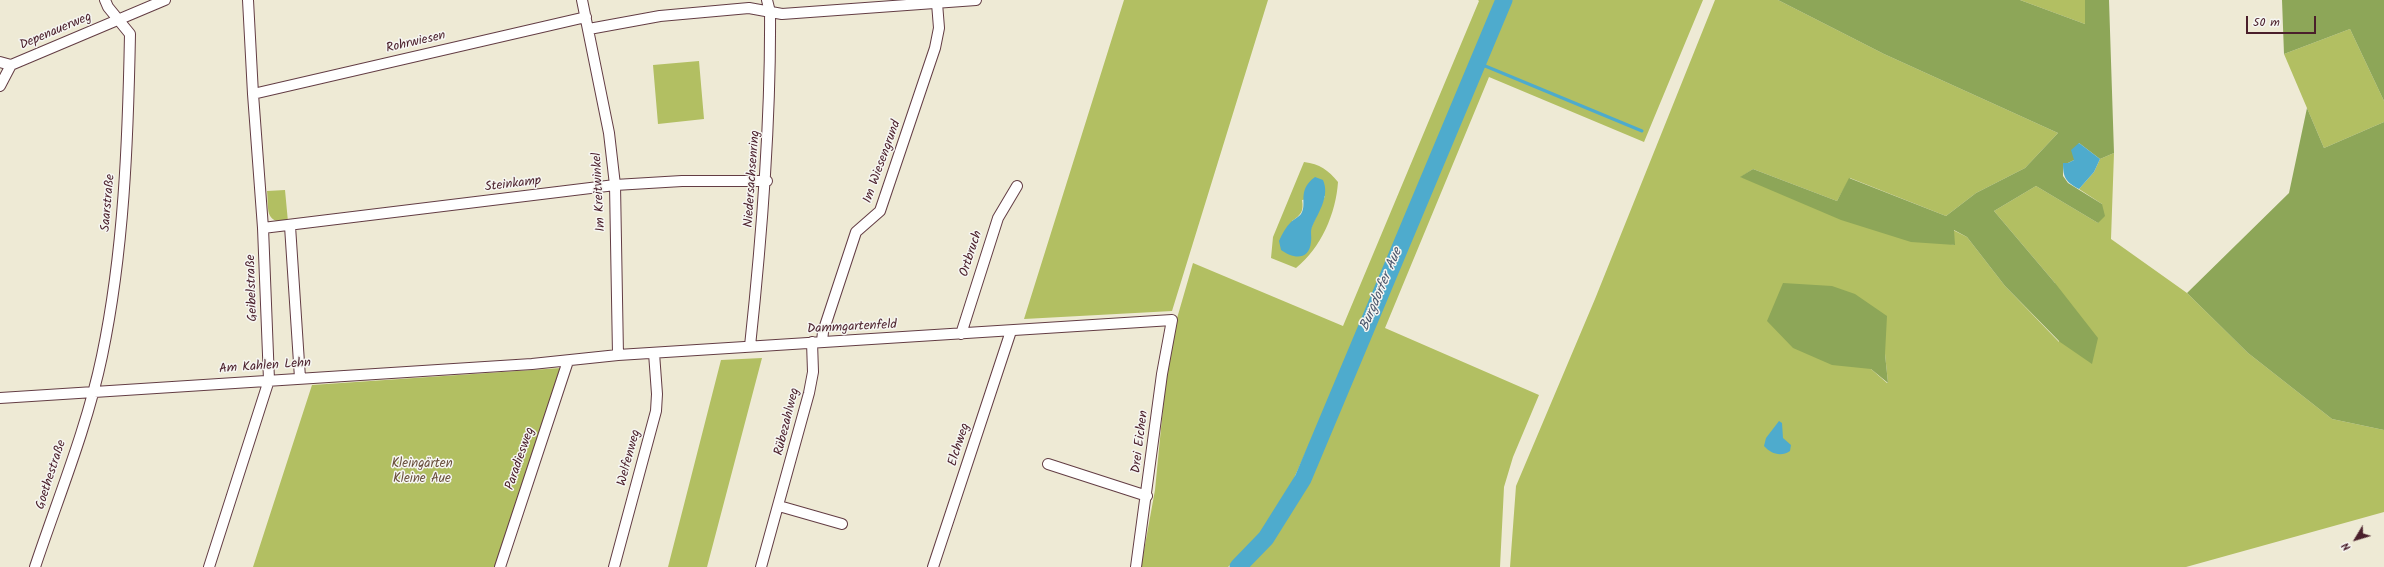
<!DOCTYPE html>
<meta charset="utf-8">
<style>
body{margin:0}
#map{position:relative;width:2384px;height:567px;overflow:hidden;background:#eeead5;font-family:Kalam,sans-serif}
canvas{display:block}
.north{position:absolute;left:2336px;top:519px;width:40px;height:40px;-webkit-text-stroke:3px #f6f6f2;paint-order:stroke;rotate:232deg;font-size:11px;font-weight:700;line-height:16px;text-align:center;color:#4a1f2b}
.north::after{content:'';display:block;margin:auto;width:14px;height:18px;background:#4a1f2b;clip-path:polygon(50% 0,100% 100%,50% 72%,0 100%)}
.scale{position:absolute;left:2246px;top:16px;width:70px;height:18px;box-sizing:border-box;border:2px solid #4a1f2b;border-top:0;padding-left:5px;font-size:12px;line-height:14px;white-space:nowrap;color:#4a1f2b;-webkit-text-stroke:3px #f6f6f2;paint-order:stroke}
</style>
<div id="map">
<canvas width="2384" height="567"></canvas>
<div class="north">N</div>
<div class="scale">50 m</div>
</div>
<script>
const ctx = document.querySelector('canvas').getContext('2d');
ctx.lineJoin = 'round';
function fillPath(path, color) { ctx.fillStyle = color; ctx.fill(path, 'evenodd'); }
function trace(path, color, width, dash) { ctx.strokeStyle = color; ctx.lineWidth = width; ctx.lineCap = dash ? 'butt' : 'round'; ctx.setLineDash(dash || []); ctx.stroke(path); }
function label(font, color, halo, rows, align = 'center') {
  ctx.font = font + ' Kalam,sans-serif'; ctx.lineWidth = 3; ctx.setLineDash([]); ctx.textBaseline = 'middle'; ctx.strokeStyle = halo; ctx.fillStyle = color; for (const [text, x, y, turn = 0] of rows) {
    ctx.save(); ctx.translate(x, y); ctx.rotate((+turn || 0) * Math.PI / 180); ctx.textAlign = isNaN(turn) ? turn : align; if (halo) ctx.strokeText(text, 0, 0); ctx.fillText(text, 0, 0); ctx.restore();
  }
}
fillPath(new Path2D(`
 M1124 0H1268L1172 311 1024 319Z
 M1478 0H1499L1359 333 1291 485 1256 540 1228 567H1141L1155 490 1169 346 1193 263 1343 326 1479 1Z
 M1508 0H1703L1644 142 1489 77 1385 328 1539 395 1513 457 1504 487 1500 567H1244L1268 540 1306 480Z
 M1715 0H1778L1884 54 2058 133 2025 168 1976 193 1946 216 1850 178 1837 201 1753 169 1741 177 1954 245 1953 230 1967 237 2005 286 2059 342 2055 283 1994 211 2036 186 2098 223 2102 204 2079 189 2094 172 2100 159 2114 153 2111 239 2187 293 2248 353 2332 419 2384 430V512L2186 567H1510L1516 486 1595 299ZM1885 354 1888 383H1887L1871 369Z
 M2020 0H2085V24Z
 M2350 29 2384 101V122L2324 148 2284 54Z
 M699 61 704 119 658 124 653 65Z
 M1304 162C1320 164 1328 170 1338 182 1336 213 1321 248 1296 268L1271 258 1273 237ZM1325 196 1311 228V242L1292 221C1301 215 1304 211 1302 200Z
 M285 190 288 222C264 223 269 210 267 191Z
 M762 358 707 567H668L721 360Z
 M561 368 495 567H253L312 385Z`), '#b2bf62');
fillPath(new Path2D(`
 M1778 0H2020L2085 24V0H2109L2114 153 2100 159 2079 143 2074 160 2068 163H2063V176L2068 183 2102 204 2105 216 2098 223 2036 186 1994 211 2055 283 2098 338 2092 364 2060 342 2005 286 1967 237 1954 230 1955 245 1911 242 1841 220 1740 177 1753 169 1837 201 1849 178 1946 216 1976 193 2025 168 2058 133 1884 54Z
 M2282 0H2384V101L2350 29 2284 54Z
 M2307 108 2324 148 2384 122V430L2332 419 2248 353 2187 293 2289 193Z
 M1783 283 1832 286 1855 294 1887 316 1885 354 1888 383 1871 369 1832 365 1793 348 1767 321Z`), '#8da658');
fillPath(new Path2D(`
 M2079 143 2100 159 2094 172 2079 189C2066 182 2063 178 2063 163H2068L2074 160 2071 150Z
 M1315 177 1323 180C1330 196 1319 211 1312 227 1310 232 1312 236 1311 242 1309 262 1292 258 1281 250L1279 241C1282 234 1286 227 1291 222 1294 219 1299 217 1301 214 1308 204 1296 191 1315 177Z
 M1779 421 1782 423 1783 438 1791 445 1790 451C1781 457 1771 454 1764 446L1766 438Z`), '#4eabcd');
trace(new Path2D(`
 M1478 63 1642 131`), '#4eabcd', 3);
trace(new Path2D(`
 M1238 567 1266 538 1303 479 1504 0`), '#4eabcd', 17);
const minor = new Path2D(`
 M582 0 609 133 615 185 618 355
 M589 29 660 16 749 8 782 14 976 0
 M0 62 11 65 165 0
 M0 86 11 65
 M253 94 586 17
 M290 226 300 378
 M263 228 615 185 682 181H767
 M961 334 998 218 1017 186
 M822 341 823 332 856 232 880 211 935 48 939 28 937 3
 M750 346C762 235 771 125 770 12L767 0
 M0 398 532 364 618 355 1172 320 1162 374 1136 567
 M1048 464 1147 496
 M779 506 842 524
 M35 567C58 498 87 428 102 356 124 251 128 141 130 34L108 7 105 0
 M209 567 269 380 263 228 253 94 248 0
 M500 567 568 361
 M614 567 656 411 657 394 654 353
 M761 567 809 393 813 372 812 342
 M933 567 1011 331`);
trace(minor, '#633d44', 12);
trace(minor, '#fff', 10);
label('13px', '#4a1f2b', '#f6f6f2', [
 ["Depenauerweg",56,32,-23],
 ["Rohrwiesen",416,43,-13],
 ["Im Wiesengrund",883,162,-70],
 ["Niedersachsenring",753,179,-86],
 ["Steinkamp",513,185,-7],
 ["Im Kreitwinkel",600,192,-93],
 ["Saarstraße",109,203,-85],
 ["Ortbruch",972,254,-72],
 ["Geibelstraße",253,288,-92],
 ["Dammgartenfeld",852,328,-3],
 ["Am Kahlen Lehn",265,367,-4],
 ["Rübezahlweg",788,422,-76],
 ["Drei Eichen",1141,442,-83],
 ["Elchweg",960,445,-72],
 ["Welfenweg",630,458,-75],
 ["Paradiesweg",521,459,-71],
 ["Goethestraße",52,475,-72]
]);
label('13px', '#694f3c', '#f6f6f2', [
 ["Kleingärten",422,465],
 ["Kleine Aue",422,480]
]);
label('italic 14px', '#4c576c', '#f6f6f2', [
 ["Burgdorfer Aue",1382,290,-67]
]);
</script>
